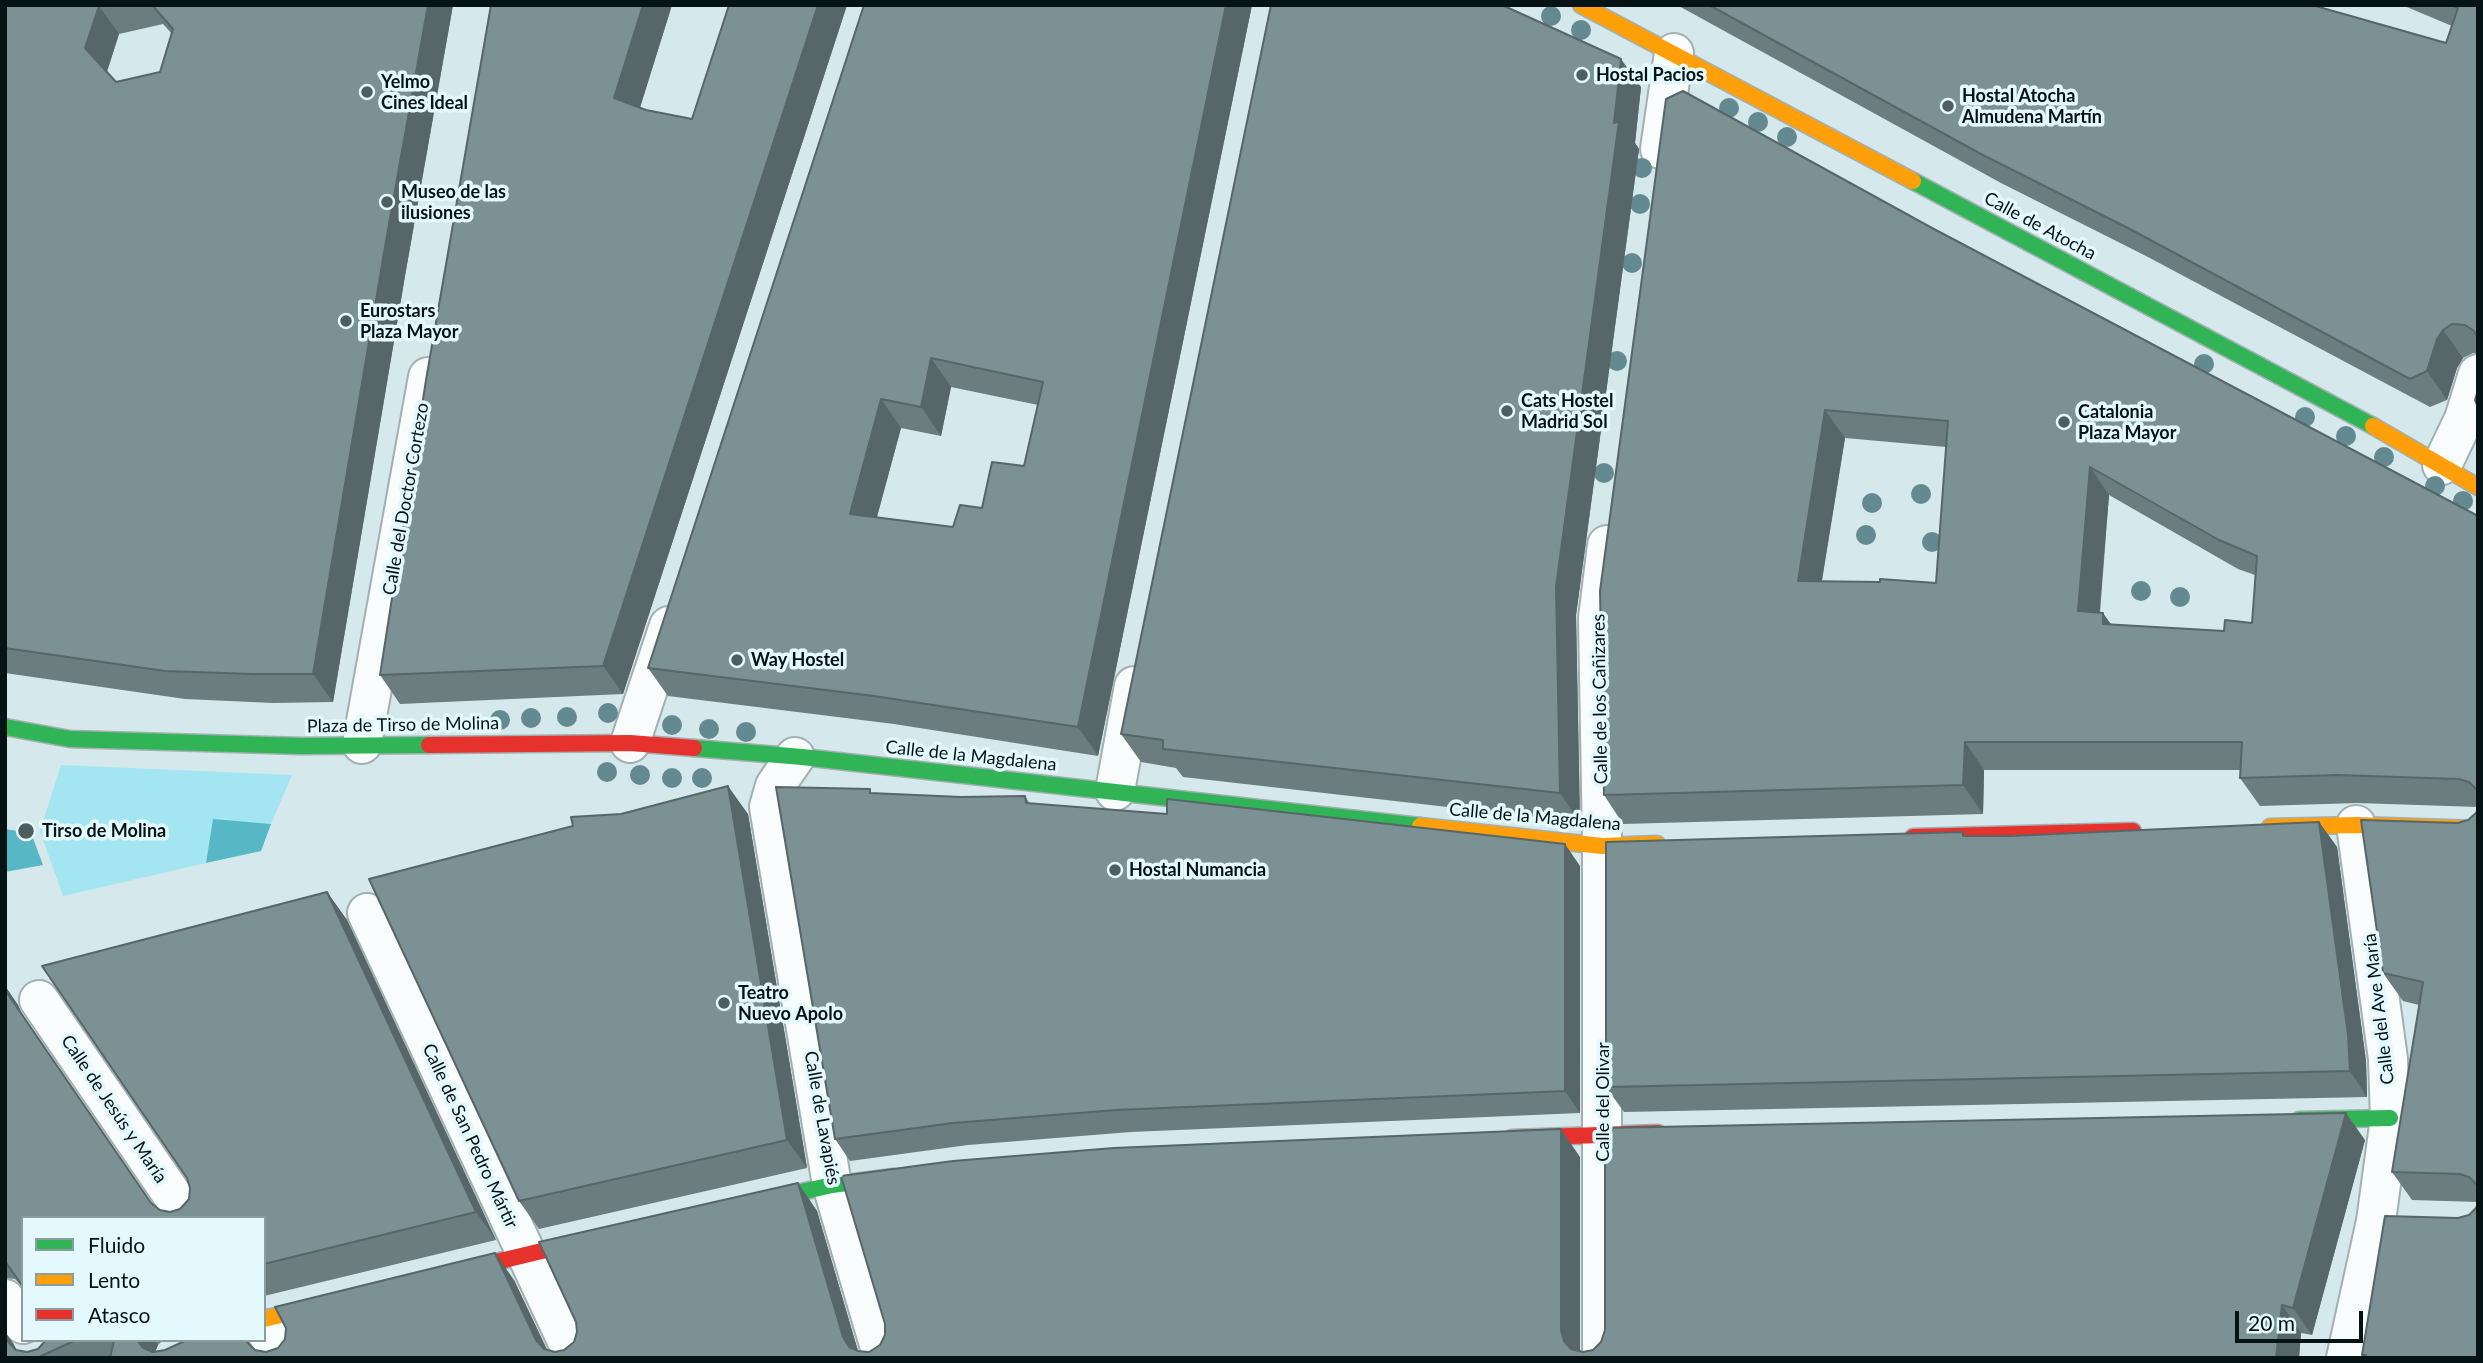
<!DOCTYPE html>
<meta charset="utf-8">
<style>
body{margin:0}
#map{position:relative;width:2483px;height:1363px;overflow:hidden;background:#d5e8eb;font-family:Lato,sans-serif}
canvas{display:block}
.frame{position:absolute;inset:0;border:7px solid #061315;pointer-events:none}
.legend{position:absolute;left:21px;top:1216px;width:245px;height:126px;box-sizing:border-box;background:#e3f9fd;border:2px solid #8b9da0;margin:0;padding:9px 12px;list-style:none;font-size:21px;color:#061315}
.legend li{display:flex;align-items:center;gap:14px;height:35px}
.legend b{width:35px;border:2px solid #8b9da0}
.scale{position:absolute;left:2235px;top:1311px;width:128px;height:32px;box-sizing:border-box;border:4px solid #061315;border-top:0;padding-left:9px;font-size:21px;line-height:24px;white-space:nowrap;color:#061315;-webkit-text-stroke:5px #e3f9fd;paint-order:stroke}
</style>
<div id="map">
<canvas width="2483" height="1363"></canvas>
<div class="frame"></div>
<ul class="legend">
<li><b style="height:9px;background:#30b455"></b>Fluido</li>
<li><b style="height:9px;background:#ff9f0a"></b>Lento</li>
<li><b style="height:9px;background:#e5322d"></b>Atasco</li>
</ul>
<div class="scale">20 m</div>
</div>
<script>
const ctx = document.querySelector('canvas').getContext('2d');
ctx.lineJoin = 'round';
function fillPath(path, color) { ctx.fillStyle = color; ctx.fill(path, 'evenodd'); }
function trace(path, color, width, dash) { ctx.strokeStyle = color; ctx.lineWidth = width; ctx.lineCap = dash ? 'butt' : 'round'; ctx.setLineDash(dash || []); ctx.stroke(path); }
function label(font, color, halo, rows, align = 'center') {
  ctx.font = font + ' Lato,sans-serif'; ctx.lineWidth = 7; ctx.setLineDash([]); ctx.textBaseline = 'middle'; ctx.strokeStyle = halo; ctx.fillStyle = color; for (const [text, x, y, turn = 0] of rows) {
    ctx.save(); ctx.translate(x, y); ctx.rotate((+turn || 0) * Math.PI / 180); ctx.textAlign = isNaN(turn) ? turn : align; if (halo) ctx.strokeText(text, 0, 0); ctx.fillText(text, 0, 0); ctx.restore();
  }
}
fillPath(new Path2D(`
 M61 765 292 775 271 824 213 820 206 863 63 896 40 831Z`), '#a3e6f1');
fillPath(new Path2D(`
 M213 819 271 824 261 851 206 863Z
 M5 829 31 833 43 865 5 872Z`), '#57b7c5');
const street = new Path2D(`
 M1660 149 1674 53
 M2442 465 2464 419 2478 374
 M630 743 669 626
 M362 744 428 377
 M795 757 775 786 769 807 832 1185 883 1358
 M1115 791 1134 686
 M367 913 575 1358
 M39 1000 188 1218
 M5 1299 23 1324
 M264 1329 284 1358
 M1602 1358V846L1598 618 1607 545
 M2346 1358 2376 1221 2390 1118 2388 1059 2356 825`);
const fast = new Path2D(`
 M1913 181 2373 426
 M5 727 70 739 301 746 429 745
 M694 748 802 757 1420 826
 M2299 1120 2390 1118
 M753 1203 832 1185 893 1177`);
const slow = new Path2D(`
 M1581 5 1913 181
 M2373 426 2478 487
 M1420 826 1602 846 1657 844
 M2270 827 2356 825 2478 829
 M264 1319 330 1303`);
const jam = new Path2D(`
 M429 745 630 743 694 748
 M1913 837 2133 831
 M1512 1138 1658 1133
 M450 1273 592 1239`);
trace(street, '#a1b0b2', 42);
trace(fast, '#a1b0b2', 19);
trace(slow, '#a1b0b2', 19);
trace(jam, '#a1b0b2', 19);
trace(street, '#f9fcfc', 38);
trace(fast, '#30b455', 16);
trace(slow, '#ff9f0a', 16);
trace(jam, '#e5322d', 16);
ctx.fillStyle = '#648a91';
for (const [x, y] of [
 [1551,16],
 [1581,30],
 [1729,108],
 [1758,122],
 [1787,137],
 [1642,168],
 [1640,204],
 [1632,263],
 [1617,361],
 [2204,364],
 [2305,417],
 [2346,436],
 [2384,457],
 [1604,473],
 [2435,486],
 [1921,494],
 [2463,501],
 [1872,503],
 [1866,535],
 [1932,542],
 [2141,591],
 [2180,597],
 [608,713],
 [567,717],
 [531,718],
 [500,720],
 [672,725],
 [709,729],
 [746,732],
 [607,772],
 [640,775],
 [672,778],
 [702,778]
]) { ctx.beginPath(); ctx.arc(x, y, 10, 0, 2 * Math.PI); ctx.fill(); }
fillPath(new Path2D(`
 M5 5H453L406 270 333 702 273 703 185 699 5 673ZM163 24 172 34 160 72 116 82 107 72 119 34Z
 M672 5 640 108 646 110 692 119 729 5H847L623 694 400 704 380 675Z
 M864 5H1252L1098 756 894 724 668 696 648 668ZM951 387 1038 405 1024 466 982 508 953 527 877 517 901 428 941 436Z
 M1677 5H2312L2446 43 2452 26 2402 5H2478V353H2473L2463 358 2457 368 2447 400 2430 407 2146 256 2001 183Z
 M1641 87 1635 143 1639 149 1576 615 1580 822 1183 777 1176 768 1141 762 1121 734Z
 M1932 228 2478 516V807L2357 803 2260 806 2240 778 2241 770H1984L1983 814 1623 824 1604 795 1600 591ZM1845 438 1946 447 1936 583 1822 581ZM2109 495 2238 569 2255 575 2252 623 2224 631 2111 624 2100 613Z
 M873 793 961 797 1025 796 1030 804 1580 866V1113L1131 1132 968 1145 850 1161 835 1139Z
 M2478 809V1202L2412 1200 2392 1172 2419 1005 2403 1001 2383 973 2458 823 2468 820 2476 813Z
 M748 814 807 1168 539 1229 519 1201Z
 M2319 822 2337 847 2366 1061 2367 1097 1624 1112 1606 1087 1966 836H2010Z
 M327 892 347 920 496 1240 264 1296V1218L22 1286 15 1279 5 1278V986L18 1005 21 1012 152 1204 160 1210 170 1212 180 1209 189 1199Z
 M2365 1140 2312 1335 2301 1333 2299 1358H5L13 1343 16 1350 27 1352 38 1349 46 1340H163L158 1345 155 1352 248 1344 255 1350 266 1352 514 1280 547 1350 555 1352 564 1350 798 1183 817 1211 858 1351 869 1352 1580 1157V1351L1583 1352Z`), '#6b7d7f');
fillPath(new Path2D(`
 M428 5H453L406 270 333 702 313 674 386 241Z
 M643 5H672L634 126 614 98Z
 M818 5H847L623 694 603 666Z
 M1226 5H1252L1098 756 1078 727Z
 M99 6 119 34 105 77 85 48Z
 M1621 59 1641 87 1635 143 1639 149 1576 615 1580 822 1560 793 1556 587Z
 M2443 330 2463 358 2457 368 2447 400 2427 371 2437 339Z
 M931 358 951 387 941 436 921 407Z
 M881 399 901 428 870 542 850 514Z
 M1825 410 1845 438 1817 609 1798 581Z
 M2090 467 2109 495 2097 639 2078 611Z
 M2103 613 2123 641 2103 624Z
 M1965 742 1984 770 1983 814 1963 785Z
 M728 786 748 814 807 1168 787 1140Z
 M2319 822 2337 847 2366 1061 2367 1097 2350 1071Z
 M1565 844 1580 866V1113L1565 1091Z
 M327 892 347 920 496 1240 476 1212Z
 M5 986 18 1005 21 1012 5 990Z
 M2346 1113 2365 1140 2312 1335 2293 1308Z
 M1561 1129 1580 1157V1358L1564 1341 1561 1330Z
 M798 1183 817 1211 860 1358H857L843 1337Z
 M495 1253 514 1280 551 1358 536 1340Z
 M2282 1305 2301 1333 2299 1358H2276Z
 M5 1332 13 1343 21 1358 9 1343 5 1337Z
 M137 1340H154L158 1345 153 1357 149 1358Z`), '#576668');
const building = new Path2D(`
 M5 5H101L99 6 85 48 116 82 160 72 173 29 152 5H428L386 241 313 674H253L165 671 5 648Z
 M491 5H643L614 98 646 110 692 119 729 5H818L603 666 380 675 426 380Z
 M864 5H1226L1078 727 874 696 648 668ZM931 358 1043 382 1024 466 992 462 982 508 960 505 953 527 850 514 881 399 921 407Z
 M1271 5H1502L1621 59 1614 123 1619 121 1556 587 1560 793 1163 749V740L1121 734Z
 M1709 5H2312L2446 43 2458 8 2451 5H2478V337L2474 331 2465 325 2452 324 2443 330 2437 339 2427 371 2410 379 2126 227 1981 154Z
 M1683 91 1932 228 2478 516V792L2477 790 2469 782 2459 779 2337 775 2240 778 2242 742H1965L1963 785 1604 795 1600 591 1666 99ZM1825 410 1948 421 1936 583 1880 579V582L1798 581ZM2090 467 2219 540 2257 556 2252 623 2225 620 2224 631 2103 624V613L2078 611Z
 M2478 390V407L2475 400Z
 M728 786 787 1140 519 1201 369 879 573 826 571 817 621 814Z
 M776 787 870 789V793L961 797 1025 796 1026 803 1167 814V799L1565 844V1091L1116 1110 953 1123 835 1139Z
 M2478 809V1187L2477 1185 2469 1177 2460 1174 2392 1172 2423 982 2383 973 2361 820 2458 823 2468 820 2476 813Z
 M2319 822 2348 1035 2350 1071 1606 1087V842L1963 832V836H2010Z
 M327 892 476 1212 264 1264V1218H23V1287L5 1261V990L151 1203 160 1210 170 1212 180 1209 189 1199 190 1188 187 1178 42 966Z
 M2346 1113 2293 1308 2282 1305 2276 1358H110L114 1340H137L143 1348 153 1352 165 1350 187 1340H245L255 1350 266 1352 278 1348 285 1339 286 1328 275 1307 495 1253 536 1340 544 1349 555 1352 564 1350 574 1342 577 1332 576 1322 539 1242 798 1183 843 1337 849 1347 858 1351 869 1352 880 1345 885 1335V1324L841 1176 953 1161 1114 1148 1561 1129V1330L1564 1341 1571 1349 1583 1352 1593 1350 1601 1342 1605 1330V1128Z
 M2478 1204V1358H2366V1355H2362L2385 1216 2458 1218 2469 1215 2476 1208Z
 M5 1337 9 1343 16 1350 27 1352 38 1349 46 1340H76L37 1358H5Z`);
fillPath(building, '#7c9194');
trace(building, '#576668', 2);
for (const [x, y, r, color] of [
 [1582,75,7,"#4e5e60"],
 [367,92,7,"#4e5e60"],
 [1948,106,7,"#4e5e60"],
 [387,202,7,"#4e5e60"],
 [346,321,7,"#4e5e60"],
 [1507,411,7,"#4e5e60"],
 [2064,422,7,"#4e5e60"],
 [737,660,7,"#4e5e60"],
 [26,831,9,"#4e5e60"],
 [1115,870,7,"#4e5e60"],
 [724,1003,7,"#4e5e60"]
]) { const dot = new Path2D(); dot.arc(x, y, r, 0, 2 * Math.PI); ctx.fillStyle = color; ctx.fill(dot); trace(dot, '#e3f9fd', 2.5); }
label('bold 18px', '#061315', '#e3f9fd', [
 ["Hostal Pacios",1596,75],
 ["Yelmo",381,82],
 ["Cines Ideal",381,103],
 ["Hostal Atocha",1962,96],
 ["Almudena Martín",1962,117],
 ["Museo de las",401,192],
 ["ilusiones",401,213],
 ["Eurostars",360,311],
 ["Plaza Mayor",360,332],
 ["Cats Hostel",1521,401],
 ["Madrid Sol",1521,422],
 ["Catalonia",2078,412],
 ["Plaza Mayor",2078,433],
 ["Way Hostel",751,660],
 ["Tirso de Molina",42,831],
 ["Hostal Numancia",1129,870],
 ["Teatro",738,993],
 ["Nuevo Apolo",738,1014]
], 'left');
label('18px', '#061315', '#e3f9fd', [
 ["Calle de Atocha",2040,226,28],
 ["Calle del Doctor Cortezo",406,499,-80],
 ["Calle de los Cañizares",1600,699,-91],
 ["Plaza de Tirso de Molina",403,725,-1],
 ["Calle de la Magdalena",971,756,6],
 ["Calle de la Magdalena",1535,817,5],
 ["Calle del Ave María",2379,1009,-97],
 ["Calle del Olivar",1603,1102,-90],
 ["Calle de Jesús y María",114,1109,56],
 ["Calle de Lavapiés",822,1118,80],
 ["Calle de San Pedro Mártir",470,1136,65]
]);
</script>
